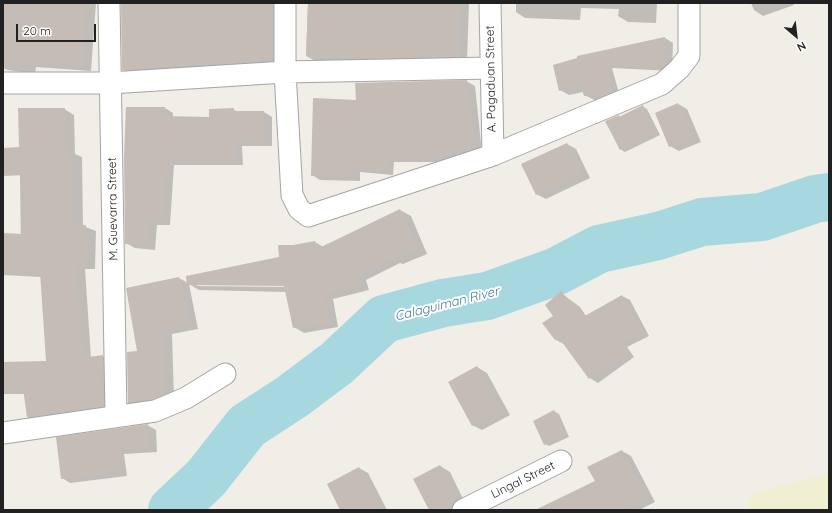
<!DOCTYPE html>
<style>
body{margin:0}
#map{position:relative;width:832px;height:513px;overflow:hidden;background:#f1ede7;font-family:Quicksand,sans-serif}
canvas{display:block}
.frame{position:absolute;inset:0;border:4px solid #212121;pointer-events:none}
.north{position:absolute;left:776px;top:16px;width:40px;height:40px;-webkit-text-stroke:3px #fff;paint-order:stroke;rotate:152deg;font-size:11px;font-weight:700;line-height:16px;text-align:center;color:#212121}
.north::after{content:'';display:block;margin:auto;width:14px;height:18px;background:#212121;clip-path:polygon(50% 0,100% 100%,50% 72%,0 100%)}
.scale{position:absolute;left:16px;top:24px;width:80px;height:18px;box-sizing:border-box;border:2px solid #212121;border-top:0;padding-left:5px;font-size:12px;line-height:14px;white-space:nowrap;color:#212121;-webkit-text-stroke:3px #fff;paint-order:stroke}
</style>
<div id="map">
<canvas width="832" height="513"></canvas>
<div class="frame"></div>
<div class="north">N</div>
<div class="scale">20 m</div>
</div>
<script>
const ctx = document.querySelector('canvas').getContext('2d');
ctx.lineJoin = 'round';
function fillPath(path, color) { ctx.fillStyle = color; ctx.fill(path, 'evenodd'); }
function trace(path, color, width, dash) { ctx.strokeStyle = color; ctx.lineWidth = width; ctx.lineCap = dash ? 'butt' : 'round'; ctx.setLineDash(dash || []); ctx.stroke(path); }
function label(font, color, halo, rows, align = 'center') {
  ctx.font = font + ' Quicksand,sans-serif'; ctx.lineWidth = 4; ctx.setLineDash([]); ctx.textBaseline = 'middle'; ctx.strokeStyle = halo; ctx.fillStyle = color; for (const [text, x, y, turn = 0] of rows) {
    ctx.save(); ctx.translate(x, y); ctx.rotate((+turn || 0) * Math.PI / 180); ctx.textAlign = isNaN(turn) ? turn : align; if (halo) ctx.strokeText(text, 0, 0); ctx.fillText(text, 0, 0); ctx.restore();
  }
}
fillPath(new Path2D(`
 M829 474V510H745L751 494Z`), '#f0efd2');
fillPath(new Path2D(`
 M3 3H96L91 71 36 67 35 74 8 70 3 68Z
 M122 3H277L280 65 132 75 123 70Z
 M308 3H469L467 61H315L306 56Z
 M516 3H657L656 23 628 22 618 16 619 9 581 8 580 20 525 18 516 12Z
 M751 3H793L794 5 763 16 754 10Z
 M665 38 673 43 672 71 612 68 620 97 603 104 584 95 583 92 569 95 560 90 554 65Z
 M466 81 475 86 482 153 445 159V162H394L393 175 360 172V181L320 180 312 175 357 101Z
 M678 104 687 109 701 142 679 151 670 146Z
 M643 107 647 109 660 135 625 152 620 149 619 116 620 117Z
 M165 108 173 113V117L210 118 233 109 237 112H264L272 117V146H242L243 165H174L170 225H157L155 250 135 248 126 243Z
 M19 109H64L74 115 75 154 82 157 83 226 96 231 95 269H85L91 358 103 357 112 362 113 412 37 423 27 417 25 394H3V363L47 362 41 277 3 275V249H21Z
 M567 144 576 149 590 178 546 199 536 194Z
 M400 210 411 216 427 254 403 264 400 263 366 280 369 290 333 299 338 327 304 333 294 327 287 292 199 290 189 284 198 329 172 334 174 399 138 407 129 402 138 352 179 278 188 283 280 257 293 246 315 242 323 247ZM197 284 289 285V287L197 286Z
 M561 293 580 307 586 316 622 296 630 300 649 336 627 347 634 357 598 383 590 378 564 344 556 340 544 323 555 316Z
 M477 367 487 373 510 415 482 430 472 425Z
 M554 411 559 414 569 437 549 446 545 444Z
 M147 425 156 430 157 452 124 454 127 476 70 483 62 478Z
 M622 451 631 456 655 502 639 510H549L596 482Z
 M440 466 450 472 466 505 460 510H430Z
 M359 468 368 473 387 510H341Z`), '#0003');
trace(new Path2D(`
 M172 510 206 478 247 426 293 396 337 363 384 319 443 303 487 296 557 271 599 249 658 236 702 222 762 217 815 199 829 197`), '#a7d8df', 48);
fillPath(new Path2D(`
 M3 3H85L81 66 26 62 25 69 3 66Z
 M121 3H269L272 61 143 67V69L122 70Z
 M308 3H459L458 57 355 59V57L306 56Z
 M665 37 663 67 604 64 612 92 594 100 591 94 584 96 581 86 559 91 553 65 577 58V56Z
 M467 80 475 148 437 155V158H386L385 171 352 168V176H311L313 98 356 100 355 83Z
 M678 103 693 137 669 147 655 113Z
 M643 105 656 132 620 150 605 121 619 115V117Z
 M126 107H165L164 116 209 117V109L234 108V111H264V142L234 141 235 161H166L162 221 149 220 147 245 125 244 124 158Z
 M18 108H65V151H72L73 225H86V264H75L82 358 103 355 104 406 27 417 23 389H3V362L46 361 40 272 3 270V233L23 234V225H25V175L3 176V148L19 147Z
 M567 143 581 173 536 195 521 164Z
 M400 209 417 249 391 259V257L356 274 359 284 323 293 328 321 293 328 284 286 187 285 186 276 279 257 278 245H293L315 241 317 249Z
 M179 277 189 324 163 330 165 394 152 399 128 403 127 352 137 351 126 288Z
 M561 291 571 303 573 302 583 317 622 295 642 331 620 343 627 352 589 379 559 338 555 340 542 323 553 316 545 305Z
 M477 366 501 410 472 426 448 382Z
 M554 410 565 434 544 445 533 421Z
 M148 424 149 448 117 449 119 471 61 479 56 437Z
 M622 450 646 497 621 510H535L595 481 587 467Z
 M440 465 458 499 441 510H429L413 479Z
 M359 467 381 510H340L327 484Z`), '#c6bcb6');
const street = new Path2D(`
 M109 3 116 416
 M285 3V72L292 195 299 209 308 216 493 155 662 84 679 69 689 56V3
 M490 3 493 155
 M3 83H110L285 72 491 68
 M3 433 155 411 186 398 225 374
 M463 510 561 461`);
trace(street, '#a5a5a5', 23);
trace(street, '#fff', 21);
label('12px', '#212121', '#fff', [
 ["A. Pagaduan Street",491,79,-91],
 ["M. Guevarra Street",113,209,-91],
 ["Lingal Street",523,480,-26]
]);
label('italic 13px', '#437ca4', '#fff', [
 ["Calaguiman River",447,304,-14]
]);
</script>
